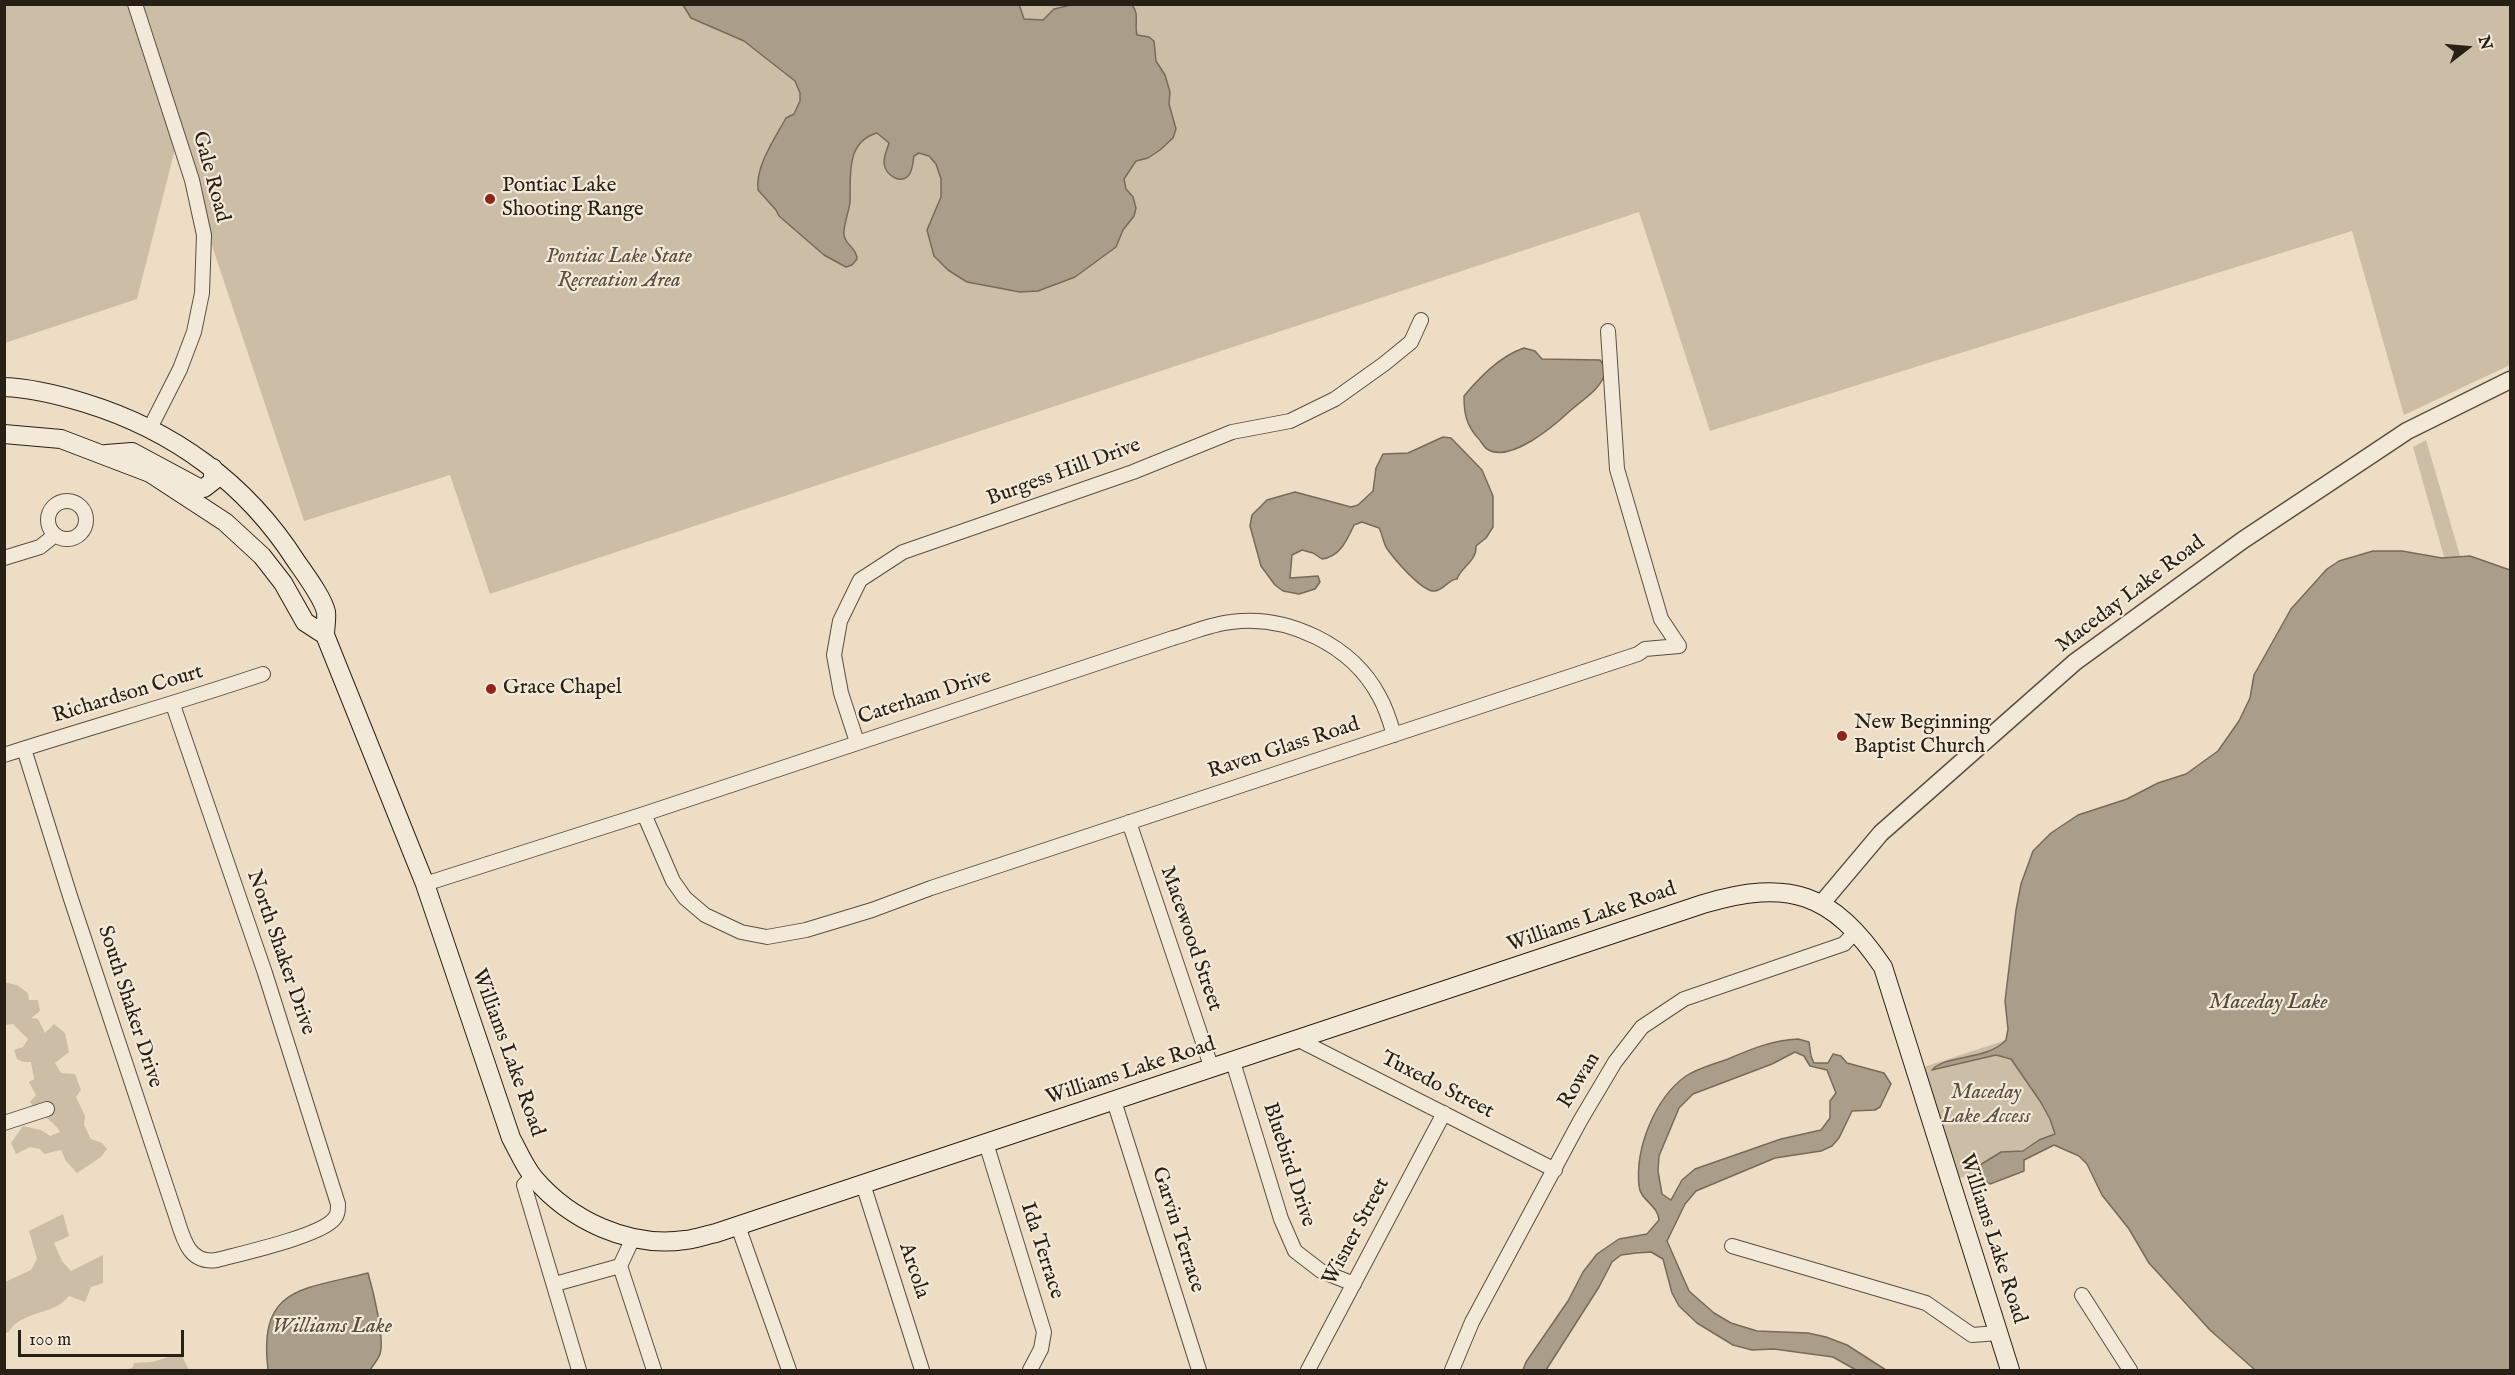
<!DOCTYPE html>
<style>
body{margin:0}
#map{position:relative;width:2515px;height:1375px;overflow:hidden;background:#edddc5;font-family:"IM FELL English",serif}
canvas{display:block}
.frame{position:absolute;inset:0;border:6px solid #292015;pointer-events:none}
.north{position:absolute;left:2437px;top:18px;width:60px;height:60px;-webkit-text-stroke:4px #f3e9d9;paint-order:stroke;rotate:74deg;font-size:16px;font-weight:700;line-height:24px;text-align:center;color:#292015}
.north::after{content:'';display:block;margin:auto;width:21px;height:27px;background:#292015;clip-path:polygon(50% 0,100% 100%,50% 72%,0 100%)}
.scale{position:absolute;left:18px;top:1330px;width:166px;height:27px;box-sizing:border-box;border:3px solid #292015;border-top:0;padding-left:8px;font-size:18px;line-height:21px;white-space:nowrap;color:#292015;-webkit-text-stroke:4px #f3e9d9;paint-order:stroke}
</style>
<div id="map">
<canvas width="2515" height="1375"></canvas>
<div class="frame"></div>
<div class="north">N</div>
<div class="scale">100 m</div>
</div>
<script>
const ctx = document.querySelector('canvas').getContext('2d');
ctx.lineJoin = 'round';
function fillPath(path, color) { ctx.fillStyle = color; ctx.fill(path, 'evenodd'); }
function trace(path, color, width, dash) { ctx.strokeStyle = color; ctx.lineWidth = width; ctx.lineCap = dash ? 'butt' : 'round'; ctx.setLineDash(dash || []); ctx.stroke(path); }
function label(font, color, halo, rows, align = 'center') {
  ctx.font = font + ' "IM FELL English",serif'; ctx.lineWidth = 4.5; ctx.setLineDash([]); ctx.textBaseline = 'middle'; ctx.strokeStyle = halo; ctx.fillStyle = color; for (const [text, x, y, turn = 0] of rows) {
    ctx.save(); ctx.translate(x, y); ctx.rotate((+turn || 0) * Math.PI / 180); ctx.textAlign = isNaN(turn) ? turn : align; if (halo) ctx.strokeText(text, 0, 0); ctx.fillText(text, 0, 0); ctx.restore();
  }
}
fillPath(new Path2D(`
 M4 5H2510V365L2404 415 2352 231 1710 431 1639 212 490 594 450 475 304 521 177 141 137 299 5 343Z
 M2426 440 2489 654 2473 659 2413 447Z
 M4 979 7 983 17 985 28 993 29 1000H38L40 1011 31 1018 38 1019 45 1033 54 1024 65 1033 69 1052 55 1063 61 1073 75 1074 81 1090 76 1097 85 1116 84 1125 91 1139 102 1143 107 1149 101 1157 77 1173 66 1161 61 1150 44 1154 40 1149 30 1147 16 1154 11 1143 23 1126 41 1130 50 1136 60 1132C53 1119 38 1115 30 1102L36 1095 29 1082 34 1079 31 1062H23L17 1059 14 1050 23 1047 28 1039 13 1024 5 1025Z
 M2006 1040 1991 1051 1962 1059 1936 1070 1996 1055 2011 1059C2026 1073 2051 1114 2055 1134L2027 1149 1976 1170 1977 1173 1957 1179 1924 1067Z
 M63 1214 69 1236 54 1243 62 1261 71 1271 103 1255V1283L91 1287 85 1302 69 1296C57 1312 34 1311 18 1322 12 1325 11 1331 5 1334V1282L31 1270 37 1259 29 1231Z
 M172 1356H182L189 1370H126L133 1367 134 1363 152 1362Z`), '#ccbda7');
const water = new Path2D(`
 M1019 4 1024 19 1043 20 1054 9 1071 5H1132C1140 15 1134 23 1137 35L1149 37 1154 41 1156 61 1165 75 1170 92 1169 104 1176 129 1173 138 1160 150 1148 158 1136 161 1124 179 1126 189 1133 197 1136 208 1134 216 1123 230 1116 247 1075 277 1038 291 1020 292 967 282 948 270 934 256 927 230 941 197V179L936 164 929 156 919 153 914 156C913 161 913 166 911 171 905 187 885 177 884 163 884 155 887 150 889 143L877 133C845 142 851 177 850 202 849 212 843 225 844 235 845 245 857 248 857 259L852 265 846 267 824 255 779 216 776 210 758 190C755 167 775 138 786 118L794 114 800 101V93L795 81 744 41 691 18 683 5Z
 M1524 348 1535 351 1542 359 1600 360 1607 370C1599 391 1587 396 1571 410 1555 425 1510 464 1487 449 1484 447 1481 441 1478 438 1466 425 1464 413 1464 396 1480 377 1500 356 1524 348Z
 M1443 437 1451 438 1482 470 1493 496V527L1486 538 1476 546C1477 561 1461 567 1457 579 1448 579 1443 592 1433 591 1421 590 1395 560 1388 550 1383 544 1383 535 1379 528L1362 522 1354 525C1347 540 1340 557 1322 559L1313 553 1302 550 1292 555 1290 578 1318 576 1320 582 1315 589 1299 594 1283 591 1275 585 1261 566 1250 526 1252 515 1267 500 1295 492 1351 507 1358 505 1373 491 1376 468 1383 454 1408 453Z
 M2373 551H2402L2442 558 2470 556 2510 570V1370H2255L2210 1330 2149 1263 2129 1229 2102 1195 2087 1164 2079 1156 2054 1145 2024 1160V1171L1990 1184 1978 1176 1976 1170 1980 1165 2001 1152 2023 1151 2039 1140 2055 1134 2050 1119 2040 1101 2011 1059 1996 1055 1932 1070C1946 1054 1987 1061 2006 1040L2008 1029 2005 1001 2016 910 2021 884 2033 851 2051 833 2078 815 2127 799 2158 783 2186 774 2218 751 2239 721 2250 698 2254 675 2291 609 2327 569 2339 561Z
 M1798 1039 1809 1042 1811 1056 1814 1063H1828L1833 1054 1841 1056 1847 1063 1884 1073 1891 1084 1880 1107 1875 1110 1852 1111 1839 1138 1832 1146 1821 1151 1775 1158 1696 1191 1685 1204 1667 1241 1689 1291 1714 1313 1731 1323 1757 1331 1808 1333 1826 1337 1847 1345 1886 1370H1856L1833 1357 1774 1349 1752 1350 1733 1345 1697 1323 1679 1306 1672 1293 1663 1259 1651 1252 1636 1253 1621 1255 1612 1262 1599 1287 1546 1370H1523L1526 1362 1568 1301 1583 1272 1597 1254 1619 1239 1647 1234 1659 1220C1658 1205 1640 1200 1639 1186 1635 1148 1655 1098 1686 1076 1698 1068 1714 1064 1728 1059 1751 1049 1773 1040 1798 1039ZM1795 1052 1804 1056 1810 1066 1827 1070 1836 1093 1830 1101V1118L1821 1130 1781 1139 1695 1169 1682 1180 1671 1200 1662 1194 1658 1171 1659 1156 1679 1108 1693 1094 1772 1064Z
 M368 1273C373 1290 385 1339 380 1354 378 1360 373 1365 370 1370H268C258 1286 302 1290 368 1273Z`);
fillPath(water, '#aa9d89');
trace(water, '#766b5b', 1.5);
const minor = new Path2D(`
 M135 4 192 180 204 235 202 293 194 332 180 369 150 428
 M48 520a19 19 0 1 1 38 0a19 19 0 1 1-38 0Z
 M4 558 40 547 55 535
 M857 742 841 693 834 655 840 621 860 580 903 552 1133 472 1232 432 1290 421 1335 399 1384 364 1411 342 1421 320
 M24 749 70 896 173 1207C182 1231 185 1265 217 1260 243 1253 315 1237 332 1221 338 1216 338 1211 338 1204L265 973 173 705
 M4 755C91 727 177 703 263 674
 M644 814 673 881 685 898 705 915 741 932 767 937 806 930 872 910 931 888 1638 654 1645 649 1679 646 1661 619 1617 469 1608 331
 M1129 822 1212 1069
 M425 884 644 814 1173 638C1191 633 1211 624 1231 622 1287 614 1352 645 1379 696 1386 708 1390 721 1394 735
 M1299 1040 1555 1170
 M1233 1062 1281 1219 1295 1251 1321 1271 1354 1284
 M1114 1101 1199 1370
 M4 1123 47 1109
 M986 1143 1044 1332 1041 1349 1030 1370
 M533 1176 524 1185 579 1370
 M863 1184 922 1370
 M738 1226 789 1370
 M1732 1246 1926 1303 1972 1335 1998 1333
 M620 1266 654 1370
 M555 1284 620 1266 633 1238
 M2082 1295 2130 1370
 M1308 1370 1444 1113
 M1452 1370 1472 1322 1580 1121 1615 1062 1642 1027 1684 999 1844 944 1856 931`);
const tertiary = new Path2D(`
 M1822 903 1881 833 2075 662 2243 540 2374 453 2407 431 2510 380`);
const secondary = new Path2D(`
 M4 387C32 388 59 395 85 403 173 430 246 483 296 561 305 574 323 598 326 612 327 619 325 628 325 635L425 884 511 1138C518 1151 525 1167 534 1178 570 1220 628 1248 685 1240 696 1239 706 1235 716 1233L1703 904C1789 878 1833 893 1883 967L2010 1370
 M4 434 61 439 150 473 225 522 262 556 283 583 305 622 325 635
 M106 454 132 452 199 488H204L213 481V468`);
trace(minor, '#5a4f41', 16);
trace(tertiary, '#5a4f41', 19);
trace(secondary, '#292015', 20);
trace(minor, '#f3e9d9', 14);
trace(tertiary, '#f3e9d9', 16);
trace(secondary, '#f3e9d9', 18);
for (const [x, y, r, color] of [
 [490,199,6,"#8f2418"],
 [491,689,6,"#8f2418"],
 [1842,736,6,"#8f2418"]
]) { const dot = new Path2D(); dot.arc(x, y, r, 0, 2 * Math.PI); ctx.fillStyle = color; ctx.fill(dot); trace(dot, '#f3e9d9', 2); }
label('21px', '#292015', '#f3e9d9', [
 ["Gale Road",210,177,75],
 ["Burgess Hill Drive",1064,473,-20],
 ["Maceday Lake Road",2131,595,-37],
 ["Richardson Court",128,695,-17],
 ["Caterham Drive",925,698,-18],
 ["Raven Glass Road",1284,749,-18],
 ["Williams Lake Road",1592,918,-19],
 ["Macewood Street",1190,939,71],
 ["North Shaker Drive",280,953,71],
 ["South Shaker Drive",129,1007,72],
 ["Williams Lake Road",507,1053,70],
 ["Williams Lake Road",1131,1072,-18],
 ["Rowan",1580,1081,-59],
 ["Tuxedo Street",1437,1086,27],
 ["Bluebird Drive",1288,1165,72],
 ["Garvin Terrace",1177,1230,72],
 ["Wisner Street",1357,1232,-62],
 ["Williams Lake Road",1992,1239,72],
 ["Ida Terrace",1041,1251,72],
 ["Arcola",913,1271,72]
]);
label('21px', '#292015', '#f3e9d9', [
 ["Pontiac Lake",502,187],
 ["Shooting Range",502,211],
 ["Grace Chapel",503,689],
 ["New Beginning",1854,724],
 ["Baptist Church",1854,748]
], 'left');
label('italic 21px', '#5a4f41', '#f3e9d9', [
 ["Pontiac Lake State",619,258],
 ["Recreation Area",619,282],
 ["Maceday",1986,1094],
 ["Lake Access",1986,1118]
]);
label('italic 22px', '#564c3e', '#f3e9d9', [
 ["Maceday Lake",2268,1003],
 ["Williams Lake",332,1327]
]);
</script>
